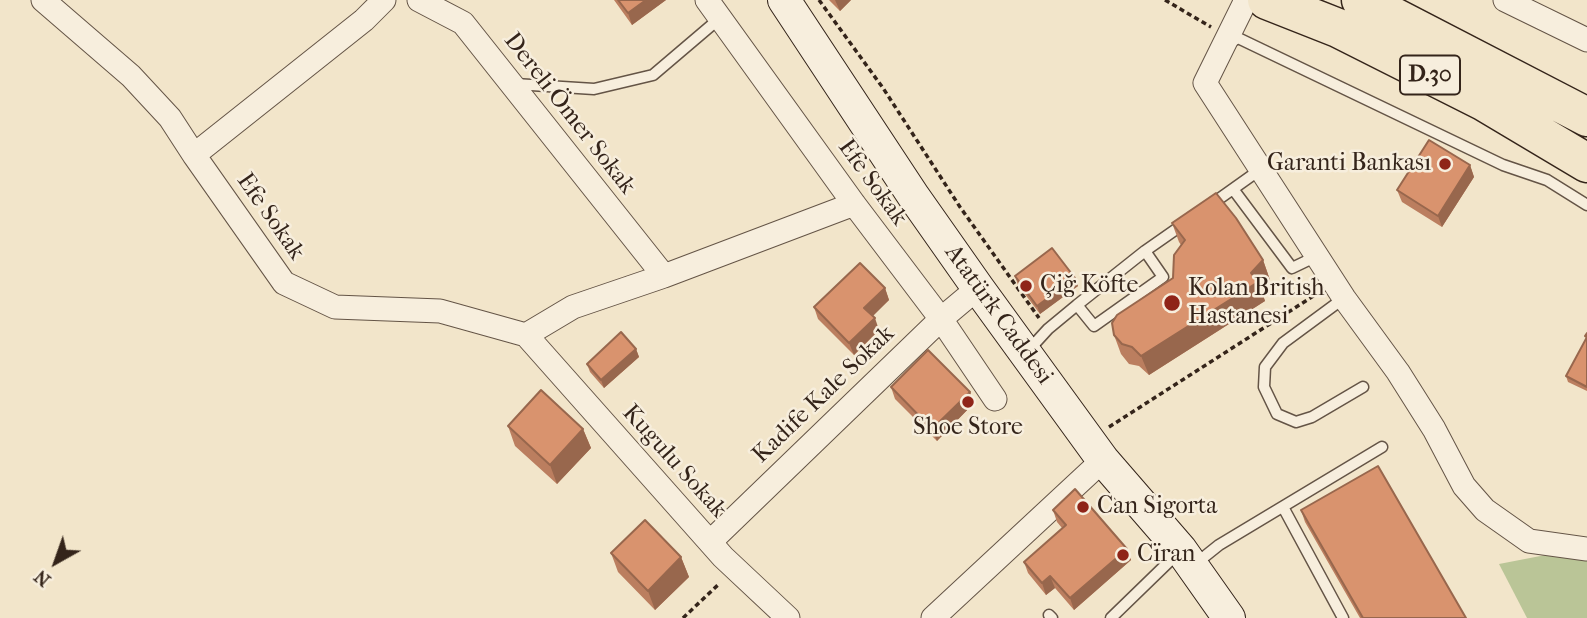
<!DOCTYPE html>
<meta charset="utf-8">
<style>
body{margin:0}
#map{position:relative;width:1587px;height:618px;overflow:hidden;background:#f2e5ca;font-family:"IM FELL French Canon",serif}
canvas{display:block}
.north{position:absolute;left:21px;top:527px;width:70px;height:70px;-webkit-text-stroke:5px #f7eedd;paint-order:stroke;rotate:220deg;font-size:19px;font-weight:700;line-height:28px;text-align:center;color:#34241a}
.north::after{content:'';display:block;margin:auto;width:24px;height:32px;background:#34241a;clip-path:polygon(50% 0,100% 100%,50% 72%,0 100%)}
</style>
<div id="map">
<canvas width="1587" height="618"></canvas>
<div class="north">N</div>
</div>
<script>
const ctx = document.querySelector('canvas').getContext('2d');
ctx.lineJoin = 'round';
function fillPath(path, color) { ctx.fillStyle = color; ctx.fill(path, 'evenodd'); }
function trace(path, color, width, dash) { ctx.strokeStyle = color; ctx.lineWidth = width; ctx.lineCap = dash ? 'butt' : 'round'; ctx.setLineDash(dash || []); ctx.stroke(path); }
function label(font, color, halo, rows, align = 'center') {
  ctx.font = font + ' "IM FELL French Canon",serif'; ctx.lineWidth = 5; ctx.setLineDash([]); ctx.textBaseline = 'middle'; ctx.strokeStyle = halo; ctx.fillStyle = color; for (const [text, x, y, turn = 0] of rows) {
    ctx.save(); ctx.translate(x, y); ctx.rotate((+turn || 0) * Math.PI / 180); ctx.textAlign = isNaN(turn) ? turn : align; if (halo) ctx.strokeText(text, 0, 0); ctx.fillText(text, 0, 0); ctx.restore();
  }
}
fillPath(new Path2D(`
 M1587 547V618H1527L1499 564Z`), '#bac597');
const lane = new Path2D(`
 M1227 44 1238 38 1503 165 1547 180 1587 205
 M515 84 594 89 653 75 720 18
 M1233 189 1292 268 1317 256
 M1209 206 1261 169
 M1344 298 1283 343 1265 367 1264 387 1277 414 1296 422 1312 417 1363 387
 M1077 305 1145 251
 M1027 352 1048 329 1077 305 1094 326 1163 277 1145 251 1185 223
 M1283 507 1343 618
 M1194 565 1219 545 1382 447
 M1049 615 1052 618
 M1111 618 1179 552`);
const street = new Path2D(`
 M43 0 131 76 170 118 194 155 284 283 335 307 440 311 526 335
 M419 0 463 23 664 276
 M707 0 854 204 941 319 995 399
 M1246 0 1205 83 1344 298 1398 372 1434 429 1464 486 1485 510 1529 541 1587 549
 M1505 0 1587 40
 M194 155 364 20 384 0
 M526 335 723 557 788 618
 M526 335 573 307 664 276 854 204
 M710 542 941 319 978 288
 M933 618 1103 460`);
const secondary = new Path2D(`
 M784 0 914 197 978 288 1103 460 1181 550 1229 618`);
const highway = new Path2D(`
 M1267 0 1338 28 1483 101 1587 163
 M1361 0 1587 117`);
trace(lane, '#645446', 13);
trace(street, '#645446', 25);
trace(secondary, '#34241a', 34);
trace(highway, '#34241a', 41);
trace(new Path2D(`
 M819 0 883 88 960 207 1039 318
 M1165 0 1211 27
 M1109 427 1315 295
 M683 618 720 583`), '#34241a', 3.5, [5, 3.5]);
trace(lane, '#f7eedd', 10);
trace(street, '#f7eedd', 23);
trace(secondary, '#f7eedd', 32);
trace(highway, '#f2e5ca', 38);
fillPath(new Path2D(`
 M614 0H666L632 25Z
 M829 0H851L840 11Z
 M1470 165 1474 177 1442 227 1402 202 1397 190Z
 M1172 223 1263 260 1270 280 1261 289 1265 301 1149 375 1139 366 1129 364 1121 354 1114 335 1173 278 1181 245 1179 242Z
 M1015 276 1078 286 1040 314 1018 285Z
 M885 288 889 300 872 316 879 330 854 355 818 319 814 307Z
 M1587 333V391L1568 382 1566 376 1586 339 1585 336Z
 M636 349 639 357 604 388 590 372 587 364Z
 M891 387 970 392 974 403 937 441 895 399Z
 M508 426 583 429 591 448 557 484 515 446Z
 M1053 510 1127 549 1131 560 1074 610 1055 588 1046 595 1028 573 1024 562 1062 528 1057 522Z
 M1301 510 1466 618H1360L1305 522Z
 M611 553 681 557 689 577 655 610 618 572Z`), '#bb7e5f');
fillPath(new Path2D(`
 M646 0H666L632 25 628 13Z
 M835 0H851L840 11Z
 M1470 165 1474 177 1442 227 1438 216Z
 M1263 260 1270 280 1261 289 1265 301 1149 375 1141 356Z
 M1075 278 1078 286 1040 314 1037 306Z
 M885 288 889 300 869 320 864 308Z
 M875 318 879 330 854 355 849 343Z
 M636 349 639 357 604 388 601 380Z
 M970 392 974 403 937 441 932 429Z
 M583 429 591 448 557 484 550 465Z
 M1127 549 1131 560 1074 610 1070 598Z
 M681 557 689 577 655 610 648 591Z
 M1050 576 1055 588 1046 595 1042 583Z`), '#98674d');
const building = new Path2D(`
 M618 0H646L628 13Z
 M1429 140 1470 165 1438 216 1397 190Z
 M1216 193 1236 218 1263 260 1251 273 1258 282 1141 356 1132 347 1122 344 1114 335 1112 323 1117 315 1173 278 1174 255 1185 240 1172 223Z
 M1052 248 1075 278 1037 306 1015 276Z
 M860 263 885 288 864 308 875 318 849 343 814 307Z
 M621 332 636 349 601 380 587 364Z
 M1587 333V387L1566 376 1587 337 1585 336Z
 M928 350 970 392 932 429 891 387Z
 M541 390 583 429 550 465 508 426Z
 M1378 466 1466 618H1363L1301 510Z
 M1075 489 1127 549 1070 598 1050 576 1042 583 1024 562 1066 525 1053 510Z
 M645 520 681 557 648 591 611 553Z`);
fillPath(building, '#d9936e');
trace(building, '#98674d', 2);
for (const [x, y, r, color] of [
 [1445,164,7,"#8f2418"],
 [1026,286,7,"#8f2418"],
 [1172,303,9,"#8f2418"],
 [968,402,7,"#8f2418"],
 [1083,507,7,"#8f2418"],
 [1123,555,7,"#8f2418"]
]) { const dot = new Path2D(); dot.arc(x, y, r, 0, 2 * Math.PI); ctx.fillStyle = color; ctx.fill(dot); trace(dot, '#f7eedd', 2.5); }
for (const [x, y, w] of [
 [1430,75,60]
]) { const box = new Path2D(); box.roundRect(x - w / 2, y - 19.5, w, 39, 5); ctx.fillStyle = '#f7eedd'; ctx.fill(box); trace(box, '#34241a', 2); }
label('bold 23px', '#34241a', null, [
 ["D.30",1430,75]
]);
label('24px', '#34241a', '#f7eedd', [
 ["Dereli Ömer Sokak",569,114,52],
 ["Efe Sokak",872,183,54],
 ["Efe Sokak",270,217,55],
 ["Atatürk Caddesi",998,315,54],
 ["Kadife Kale Sokak",824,395,-44],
 ["Kugulu Sokak",674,462,48]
]);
label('24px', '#34241a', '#f7eedd', [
 ["Garanti Bankası",1431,164,"right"],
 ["Çiğ Köfte",1040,286],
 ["Kolan British",1188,289],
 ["Hastanesi",1188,317],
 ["Shoe Store",968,428,"center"],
 ["Can Sigorta",1097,507],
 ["Cïran",1137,555]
], 'left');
</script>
